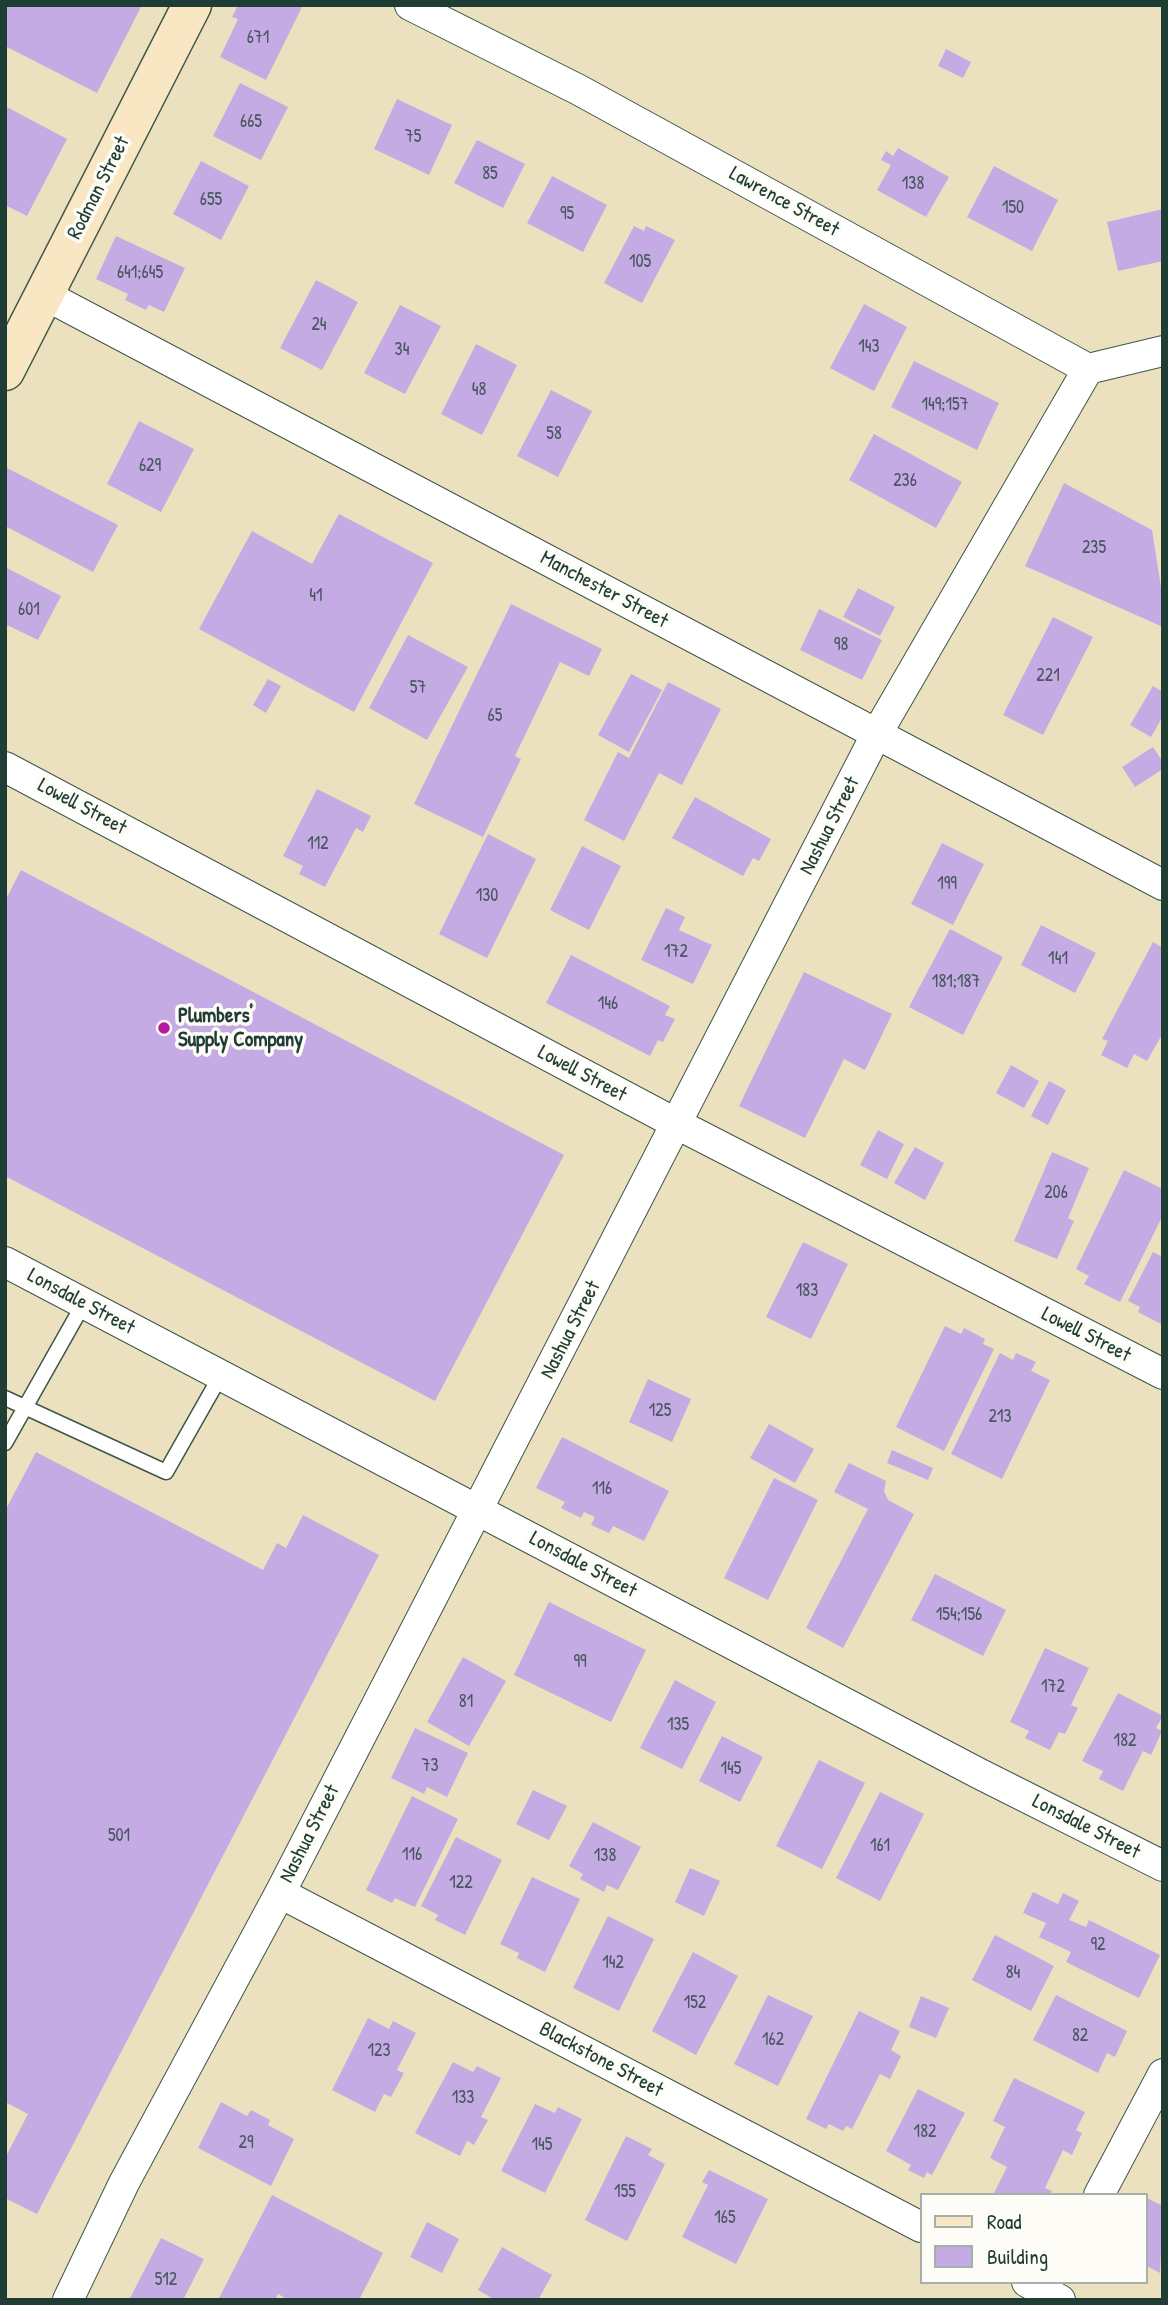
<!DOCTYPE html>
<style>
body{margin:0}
#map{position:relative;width:1168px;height:2305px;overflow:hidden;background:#ece1bf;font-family:"Patrick Hand",sans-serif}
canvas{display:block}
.frame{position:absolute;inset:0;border:7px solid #1f3d34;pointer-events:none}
.legend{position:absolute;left:920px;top:2193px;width:228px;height:91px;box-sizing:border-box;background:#fdfcf7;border:2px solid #a4b0a9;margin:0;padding:9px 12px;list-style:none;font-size:21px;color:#1f3d34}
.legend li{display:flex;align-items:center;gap:14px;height:35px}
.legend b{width:35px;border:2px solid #a4b0a9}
</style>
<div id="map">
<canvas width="1168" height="2305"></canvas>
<div class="frame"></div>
<ul class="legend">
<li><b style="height:9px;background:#f9e7c3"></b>Road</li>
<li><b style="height:19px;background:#c5abe3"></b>Building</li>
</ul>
</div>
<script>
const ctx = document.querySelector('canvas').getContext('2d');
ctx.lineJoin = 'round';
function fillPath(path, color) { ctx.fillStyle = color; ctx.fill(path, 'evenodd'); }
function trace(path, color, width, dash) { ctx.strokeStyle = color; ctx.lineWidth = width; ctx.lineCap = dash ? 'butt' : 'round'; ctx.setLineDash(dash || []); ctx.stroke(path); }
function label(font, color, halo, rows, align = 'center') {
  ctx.font = font + ' "Patrick Hand",sans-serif'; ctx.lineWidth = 7; ctx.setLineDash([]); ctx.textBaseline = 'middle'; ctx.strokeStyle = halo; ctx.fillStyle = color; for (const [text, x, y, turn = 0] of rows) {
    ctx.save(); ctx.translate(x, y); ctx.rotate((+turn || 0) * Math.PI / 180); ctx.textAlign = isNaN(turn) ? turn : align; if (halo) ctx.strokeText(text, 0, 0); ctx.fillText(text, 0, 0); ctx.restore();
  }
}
fillPath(new Path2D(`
 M5 5H142L97 93 5 46Z
 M238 5H303L266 80 220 57 238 19 232 17Z
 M946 49 971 62 963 78 938 66Z
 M240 83 288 107 261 160 213 136Z
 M397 99 452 125 429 175 374 149Z
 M5 106 67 139 27 216 5 205Z
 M477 140 525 164 503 208 454 183Z
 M898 148 949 177 926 217 877 190 891 165 881 160 886 151 893 156Z
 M201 161 249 186 221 240 173 214Z
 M994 166 1058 200 1032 251 967 217Z
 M552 176 607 205 583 252 527 223Z
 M1163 209V261L1118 271 1107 222Z
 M634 226 644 231 646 226 675 240 642 303 604 283Z
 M116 236 185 268 164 312 149 305 146 310 125 300 128 294 96 279Z
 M316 280 358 302 322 370 280 348Z
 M864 304 907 327 874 391 830 368Z
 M400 305 441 326 405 394 364 373Z
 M476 344 517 365 482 435 441 414Z
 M914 361 999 403 977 450 891 407Z
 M551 390 592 411 558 477 517 456Z
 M139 421 194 449 161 512 107 484Z
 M874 434 962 482 936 528 849 480Z
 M5 467 118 525 93 572 5 526Z
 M1064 483 1152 530 1163 600V627L1025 566Z
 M339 514 433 563 354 712 199 629 252 531 312 564Z
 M5 567 61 596 38 640 5 624Z
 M858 588 895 607 880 636 843 617Z
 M511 604 602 649 589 676 560 662 515 756 521 759 483 837 414 804Z
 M819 609 882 640 862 680 800 650Z
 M1053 617 1093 637 1043 735 1003 715Z
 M408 635 468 667 427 740 369 708Z
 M631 674 662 690 629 752 598 735Z
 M268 679 281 686 266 713 253 705Z
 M668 682 721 709 682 785 659 773 624 841 584 820 618 752 629 758Z
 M1153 686 1163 692V716L1151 737 1130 725Z
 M1153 747 1163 762V769L1135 787 1122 767Z
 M317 789 371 816 363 832 356 828 325 887 299 874 303 866 283 856Z
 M695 797 771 839 759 861 753 858 743 876 672 838Z
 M488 834 536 859 487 958 439 934Z
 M942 843 984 864 953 925 911 904Z
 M582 846 621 866 589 930 550 910Z
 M21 870 564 1155 435 1401 5 1176V901Z
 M666 908 685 917 679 930 712 945 693 984 641 960Z
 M1041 925 1096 953 1075 993 1021 965Z
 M950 929 1003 957 963 1035 909 1007Z
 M1153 942 1163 948V1033L1147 1061 1134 1054 1127 1068 1101 1055 1108 1041 1102 1039Z
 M571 955 670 1006 665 1015 675 1019 663 1042 658 1040 650 1056 546 1003Z
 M804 972 892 1014 865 1070 844 1059 805 1138 739 1106Z
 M1011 1065 1039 1081 1024 1108 996 1093Z
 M1049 1081 1066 1090 1048 1125 1031 1116Z
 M878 1130 904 1144 887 1179 860 1165Z
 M915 1147 944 1163 925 1200 894 1183Z
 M1052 1152 1089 1168 1068 1218 1074 1221 1057 1259 1014 1241Z
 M1124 1170 1163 1189V1215L1120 1302 1084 1284 1089 1276 1076 1269Z
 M803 1242 848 1264 811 1339 766 1317Z
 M1153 1252 1163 1257V1325L1138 1312 1140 1307 1128 1301Z
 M945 1326 961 1334 964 1328 985 1339 983 1344 994 1349 944 1451 896 1427Z
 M1000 1353 1013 1360 1016 1353 1036 1362 1031 1371 1050 1380 1002 1479 951 1454Z
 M648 1379 691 1399 672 1442 629 1422Z
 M769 1424 814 1449 795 1483 750 1458Z
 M562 1437 669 1491 644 1541 613 1526 609 1533 591 1525 595 1517 584 1512 581 1518 561 1508 565 1502 536 1488Z
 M892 1450 933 1468 928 1480 887 1463Z
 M36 1452 263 1570 277 1543 286 1548 303 1515 379 1555 37 2214 5 2198V2158L28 2114 5 2102V1511Z
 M849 1463 886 1481 884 1491 888 1500 914 1514 843 1648 806 1628 868 1509 834 1492Z
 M774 1478 818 1500 768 1600 724 1578Z
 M935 1574 1006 1610 983 1656 911 1620Z
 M549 1602 646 1650 611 1722 514 1675Z
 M1045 1648 1089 1668 1071 1705 1078 1708 1065 1734 1059 1732 1050 1750 1025 1738 1029 1731 1010 1722Z
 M463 1657 506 1681 469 1746 427 1722Z
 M675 1680 716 1702 682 1769 640 1748Z
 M1118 1693 1163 1716 1156 1728 1162 1731 1151 1755 1143 1751 1123 1791 1099 1779 1103 1771 1082 1761Z
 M415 1728 468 1753 447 1797 427 1787 424 1794 391 1778Z
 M722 1736 763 1757 740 1802 699 1781Z
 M819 1760 865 1783 822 1869 776 1846Z
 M533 1790 567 1806 549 1840 516 1824Z
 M880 1792 924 1814 880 1901 836 1878Z
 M412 1796 458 1819 415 1907 395 1898 392 1903 366 1890Z
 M593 1822 641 1847 618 1890 607 1885 604 1892 580 1879 583 1874 569 1866Z
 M456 1837 502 1860 465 1935 435 1920 438 1915 421 1906Z
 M690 1868 720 1881 704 1916 675 1902Z
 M532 1877 580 1899 545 1972 517 1958 519 1953 500 1944Z
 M1033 1892 1058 1904 1063 1893 1079 1901 1069 1920 1086 1927 1089 1920 1160 1955 1139 1998 1066 1962 1071 1952 1039 1937 1046 1923 1023 1913Z
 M608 1916 654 1939 619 2011 573 1988Z
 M995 1935 1054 1966 1031 2011 972 1980Z
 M693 1952 738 1976 696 2055 652 2031Z
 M768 1995 813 2016 778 2086 734 2064Z
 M1056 1995 1127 2031 1115 2057 1107 2053 1098 2073 1033 2040Z
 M921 1996 949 2008 936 2038 909 2027Z
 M859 2011 900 2031 891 2050 901 2056 890 2079 880 2074 852 2129 846 2126 843 2131 829 2124 826 2129 806 2119Z
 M368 2018 389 2029 393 2021 416 2033 397 2070 404 2073 391 2097 384 2094 375 2112 332 2090Z
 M453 2062 473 2072 477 2066 501 2078 481 2117 488 2120 474 2145 467 2141 460 2156 415 2133Z
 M1014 2078 1085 2112 1076 2130 1082 2133 1072 2155 1063 2150 1045 2188 1052 2191 1050 2195H993L1007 2167 990 2158 1005 2127 993 2121Z
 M918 2089 965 2113 932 2175 927 2172 924 2178 908 2170 911 2165 886 2151Z
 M221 2102 247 2116 251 2110 270 2120 268 2125 294 2139 271 2186 198 2148Z
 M535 2104 555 2113 558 2107 582 2119 545 2193 501 2171Z
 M626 2136 652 2149 648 2155 665 2164 627 2241 585 2220Z
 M709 2170 768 2199 736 2264 682 2237 708 2185 702 2182Z
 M272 2195 383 2253 359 2300H289L278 2294 275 2300H218Z
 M1145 2197 1163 2206 1160 2273 1145 2265Z
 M427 2222 459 2239 442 2273 410 2257Z
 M161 2238 204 2259 183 2300H129Z
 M502 2247 552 2275 538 2300H495L478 2290Z`), '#c5abe3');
const lane = new Path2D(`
 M5 1398 166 1472 221 1375
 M5 1443 84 1303`);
const street = new Path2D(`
 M410 5 579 90 1088 369 1163 351
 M45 295 1163 885
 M5 767 677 1124 1163 1374
 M5 1262 978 1773 1163 1866
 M280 1893 921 2227
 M1099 2195 1163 2074
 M1027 2282 1060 2300
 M68 2300 124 2183 280 1893 876 735 1088 369`);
const secondary = new Path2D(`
 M5 371 192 5`);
trace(lane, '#3e5649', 17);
trace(street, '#3e5649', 32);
trace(secondary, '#3e5649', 41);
trace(lane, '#fff', 14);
trace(street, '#fff', 30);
trace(secondary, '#f9e7c3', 38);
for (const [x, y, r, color] of [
 [164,1028,7,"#b5179e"]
]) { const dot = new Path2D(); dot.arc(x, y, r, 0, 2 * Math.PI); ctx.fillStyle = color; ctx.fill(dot); trace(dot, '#fdfcf7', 2.5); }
label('18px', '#485860', null, [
 ["671",258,38],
 ["665",251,122],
 ["75",413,137],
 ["85",490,174],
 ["138",913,184],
 ["655",211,200],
 ["150",1013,208],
 ["95",567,214],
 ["105",640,262],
 ["641;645",140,273],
 ["24",319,325],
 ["143",869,347],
 ["34",402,350],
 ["48",479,390],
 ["149;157",945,405],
 ["58",554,434],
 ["629",150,466],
 ["236",905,481],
 ["235",1094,548],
 ["41",316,596],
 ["601",29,610],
 ["98",841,645],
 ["221",1048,676],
 ["57",418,688],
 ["65",495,716],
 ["112",318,844],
 ["199",947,884],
 ["130",487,896],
 ["172",676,952],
 ["141",1058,959],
 ["181;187",956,982],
 ["146",608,1004],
 ["206",1056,1193],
 ["183",807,1291],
 ["125",660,1411],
 ["213",1000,1417],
 ["116",602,1489],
 ["154;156",959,1615],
 ["99",580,1662],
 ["172",1053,1687],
 ["81",466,1702],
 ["135",678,1725],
 ["182",1125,1741],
 ["73",430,1766],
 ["145",731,1769],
 ["501",119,1836],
 ["161",880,1846],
 ["116",412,1855],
 ["138",605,1856],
 ["122",461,1883],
 ["92",1098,1945],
 ["142",613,1963],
 ["84",1013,1973],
 ["152",695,2003],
 ["82",1080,2036],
 ["162",773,2040],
 ["123",379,2051],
 ["133",463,2098],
 ["182",925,2132],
 ["29",246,2143],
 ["145",542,2145],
 ["155",625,2192],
 ["165",725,2218],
 ["512",166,2280]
]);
label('21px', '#1f3d34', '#fdfcf7', [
 ["Rodman Street",99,188,-63],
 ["Lawrence Street",784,202,29],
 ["Manchester Street",604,590,28],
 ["Lowell Street",82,807,28],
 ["Nashua Street",830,826,-63],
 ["Lowell Street",582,1074,28],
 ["Lonsdale Street",81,1302,28],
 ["Nashua Street",571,1330,-63],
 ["Lowell Street",1086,1335,27],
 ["Lonsdale Street",583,1565,28],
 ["Lonsdale Street",1086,1827,27],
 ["Nashua Street",310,1834,-63],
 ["Blackstone Street",601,2060,28]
]);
label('bold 21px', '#1f3d34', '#fdfcf7', [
 ["Plumbers'",178,1016],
 ["Supply Company",178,1040]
], 'left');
</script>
